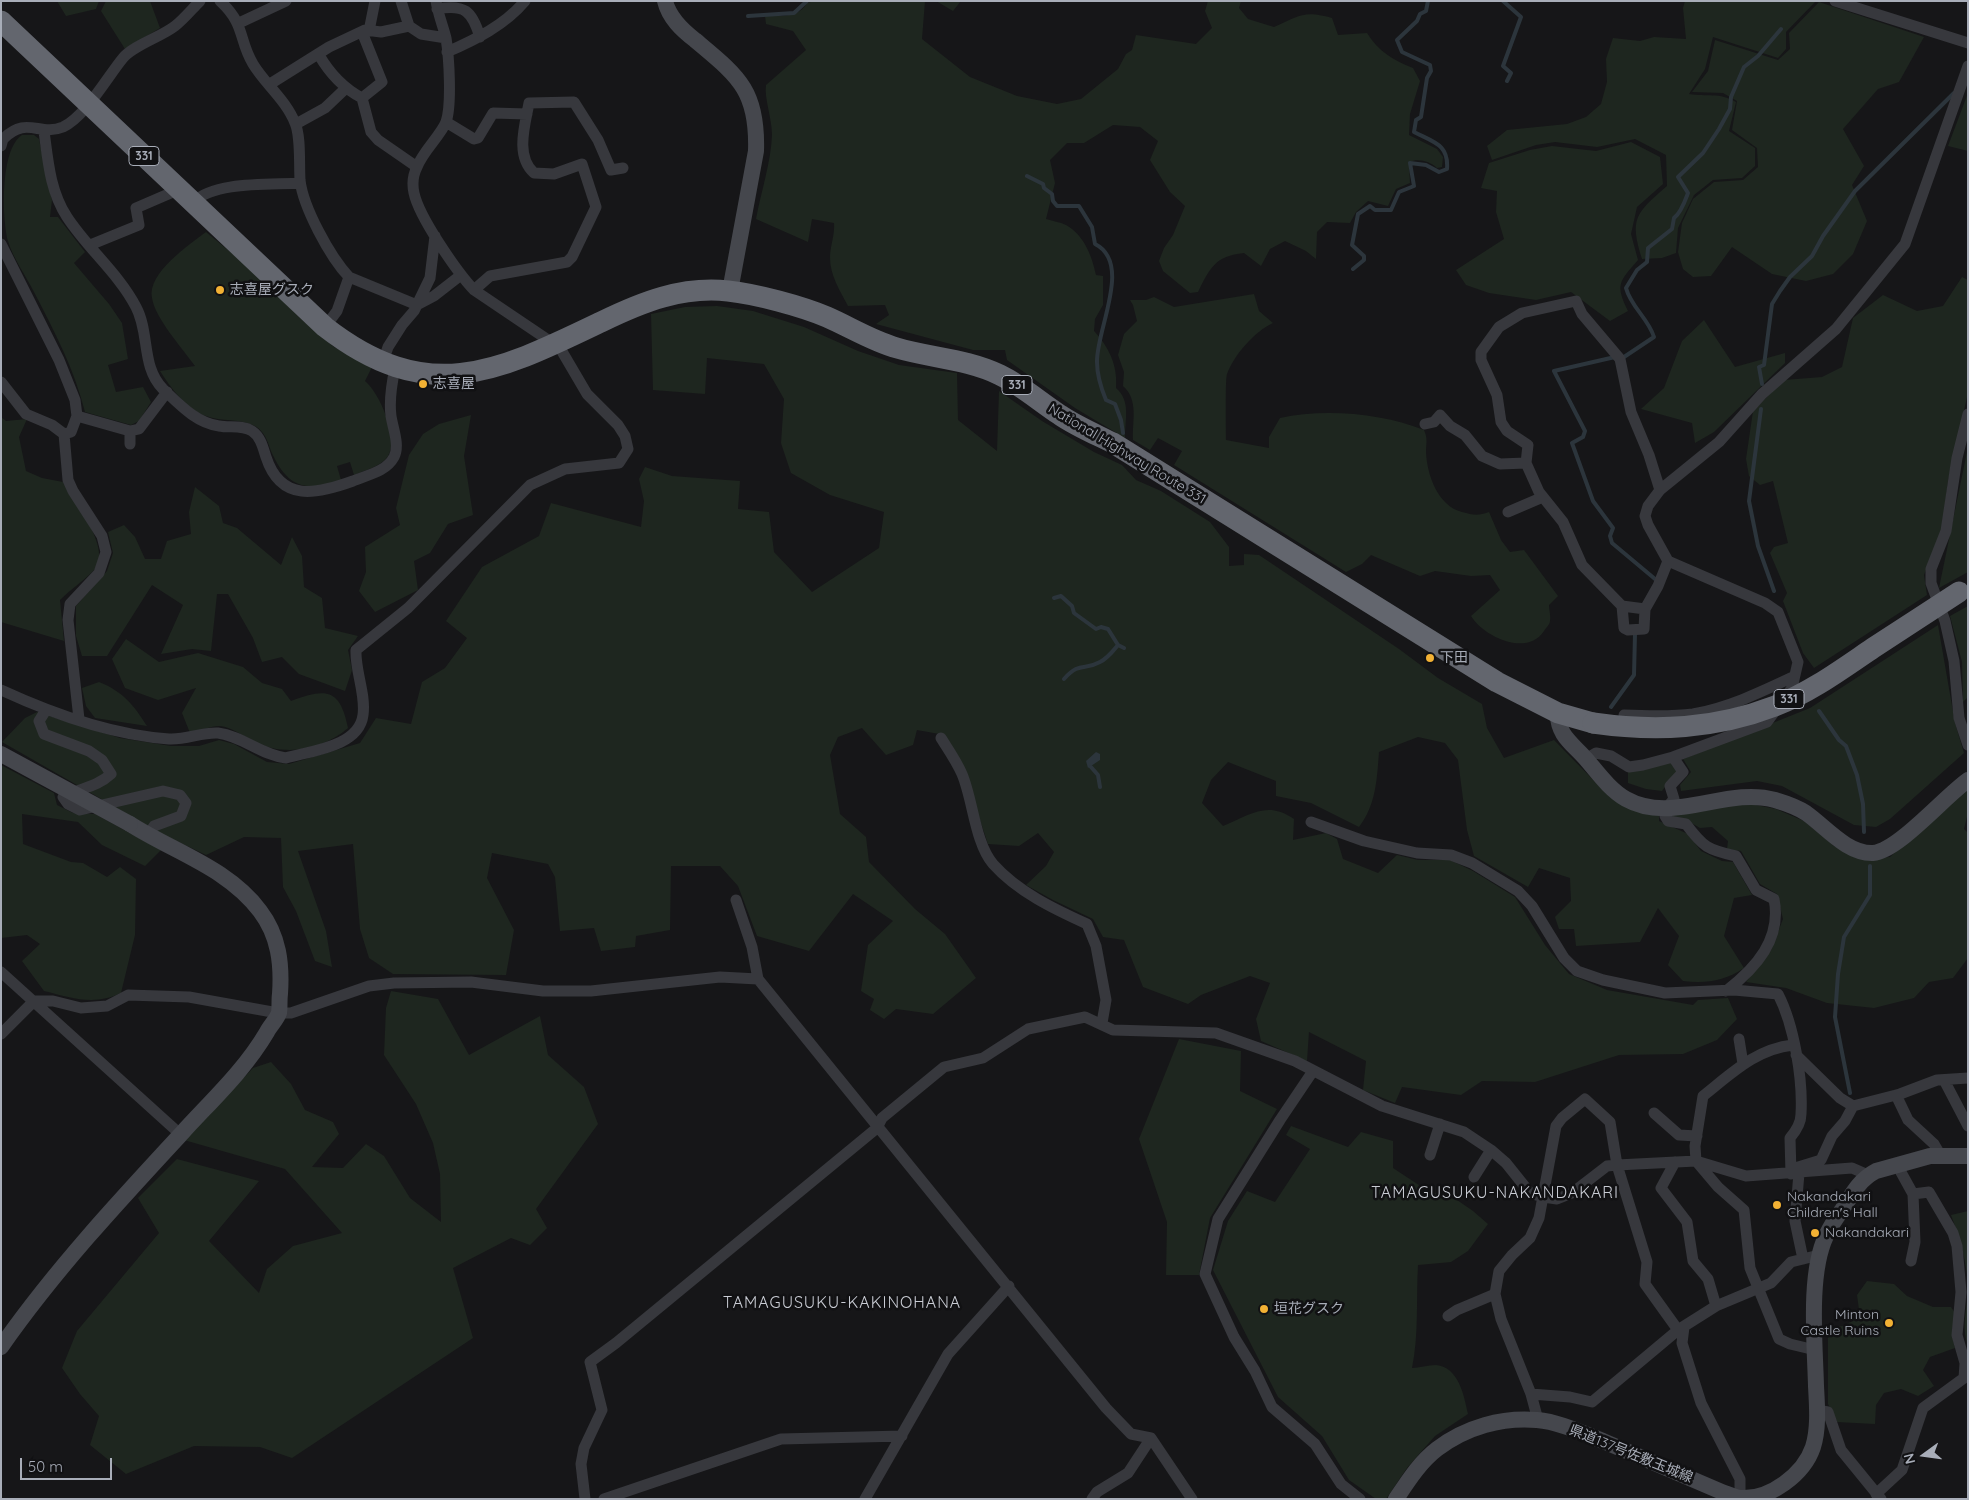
<!DOCTYPE html>
<meta charset="utf-8">
<style>
body{margin:0}
#map{position:relative;width:1969px;height:1500px;overflow:hidden;background:#161618;font-family:Quicksand,sans-serif}
canvas{display:block}
.frame{position:absolute;inset:0;border:2px solid #a8adb8;pointer-events:none}
.north{position:absolute;left:1899px;top:1430px;width:50px;height:50px;-webkit-text-stroke:4px #111113;paint-order:stroke;rotate:256deg;font-size:14px;font-weight:700;line-height:20px;text-align:center;color:#a8adb8}
.north::after{content:'';display:block;margin:auto;width:18px;height:22px;background:#a8adb8;clip-path:polygon(50% 0,100% 100%,50% 72%,0 100%)}
.scale{position:absolute;left:20px;top:1458px;width:92px;height:22px;box-sizing:border-box;border:2px solid #a8adb8;border-top:0;padding-left:6px;font-size:15px;line-height:18px;white-space:nowrap;color:#a8adb8;-webkit-text-stroke:4px #111113;paint-order:stroke}
</style>
<div id="map">
<canvas width="1969" height="1500"></canvas>
<div class="frame"></div>
<div class="north">N</div>
<div class="scale">50 m</div>
</div>
<script>
const ctx = document.querySelector('canvas').getContext('2d');
ctx.lineJoin = 'round';
function fillPath(path, color) { ctx.fillStyle = color; ctx.fill(path, 'evenodd'); }
function trace(path, color, width, dash) { ctx.strokeStyle = color; ctx.lineWidth = width; ctx.lineCap = dash ? 'butt' : 'round'; ctx.setLineDash(dash || []); ctx.stroke(path); }
function label(font, color, halo, rows, align = 'center') {
  ctx.font = font + ' Quicksand,"Noto Sans JP",sans-serif'; ctx.lineWidth = 5; ctx.setLineDash([]); ctx.textBaseline = 'middle'; ctx.strokeStyle = halo; ctx.fillStyle = color; for (const [text, x, y, turn = 0] of rows) {
    ctx.save(); ctx.translate(x, y); ctx.rotate((+turn || 0) * Math.PI / 180); ctx.textAlign = isNaN(turn) ? turn : align; if (halo) ctx.strokeText(text, 0, 0); ctx.fillText(text, 0, 0); ctx.restore();
  }
}
fillPath(new Path2D(`
 M57 1H99L96 9 66 16Z
 M106 1H150L160 28 125 49 101 11Z
 M814 1H925L922 39 970 77 1017 96 1057 104 1081 99 1118 69 1126 54 1132 50 1136 35 1196 44 1212 28 1205 11 1208 1H1241L1239 8 1248 19 1274 27C1300 16 1303 10 1332 18L1338 35 1367 33C1378 51 1393 60 1413 68L1420 81 1410 114 1409 135 1437 149 1443 157 1442 167 1437 168C1430 161 1418 158 1409 162L1410 183 1396 189 1388 206 1368 201 1356 212 1350 223 1327 222 1317 232 1316 259 1306 251 1285 241 1270 249 1261 266 1244 253C1215 256 1210 268 1198 292L1190 293 1163 271 1159 261 1164 248 1173 235 1185 206 1170 192 1150 160 1158 141 1140 127 1113 125 1084 143H1067L1050 160 1055 183 1046 219C1052 221 1060 222 1066 225 1084 235 1092 256 1096 275L1103 276V305L1095 319 1094 331C1109 347 1118 366 1116 388 1131 401 1125 419 1125 438L1075 408 1007 360 1005 350H973L876 324 889 315 885 305 848 306C840 291 830 275 830 258 830 246 835 235 834 223L812 219 808 242 756 219C761 192 771 162 772 135 772 118 764 98 766 85L806 50 793 31 766 24 765 16C780 16 799 18 807 3Z
 M936 1H961L953 11Z
 M1685 1H1816L1786 32V49L1778 58 1713 37 1705 69 1689 94C1707 97 1719 92 1736 102L1729 131 1755 148V166L1742 178 1713 180 1694 195 1678 228 1676 253 1662 258 1642 259C1629 218 1636 213 1667 186L1666 155 1635 139 1597 147 1555 142 1536 145 1492 160 1487 146 1507 130 1567 124 1586 117 1601 104 1607 82 1606 59 1613 38 1640 41 1654 37 1686 39 1683 8Z
 M1819 2 1924 37 1899 82 1878 89 1843 129 1864 166 1852 185 1867 221 1853 254 1833 274 1806 281 1772 274 1732 247 1711 276 1693 277 1683 269 1678 252 1682 223 1693 199 1714 182 1743 180 1758 167 1757 148 1732 130 1737 101 1723 93 1692 92 1708 71 1715 40 1778 60 1790 49 1789 33Z
 M1968 93V151L1948 146Z
 M22 135H34L39 139 52 200 50 217H58L85 252 74 263 109 304 122 323 128 359 108 365 116 392 143 387 151 402 139 421 131 425 85 412C74 368 55 333 34 292 26 276 13 258 8 241 2 218 0 149 22 135Z
 M1631 142 1660 157 1663 184 1637 207 1631 234 1638 260C1619 282 1615 284 1628 311L1610 321 1571 292 1536 300 1489 293 1466 285 1456 270 1504 239 1496 212 1497 191 1481 188 1489 163 1530 150 1552 146 1596 151Z
 M206 232 250 268 299 317 334 347 372 367 365 381C380 393 399 439 388 456 382 466 365 470 354 475L350 462 337 466 341 480C305 493 287 487 271 451 267 440 265 432 255 426 240 418 221 422 206 416 187 410 170 387 160 371L195 366C182 348 155 318 152 298 147 273 189 245 206 232Z
 M1962 277 1968 280V393L1948 481 1942 530 1924 575 1927 595 1814 668 1803 653 1783 601 1787 593 1770 553 1774 547 1788 543 1773 481 1760 485 1749 476 1746 459 1753 411 1784 380 1822 377 1842 367 1853 318 1883 295 1917 311 1943 306Z
 M1254 294 1259 311 1273 323C1255 331 1234 355 1227 374 1225 379 1226 430 1226 440L1269 448V437L1280 418C1323 408 1383 413 1424 430 1428 439 1426 443 1426 452 1427 475 1438 506 1462 512 1473 515 1478 516 1489 512L1501 540 1510 552 1524 550 1558 596 1549 605C1549 610 1551 616 1550 621 1550 624 1546 628 1544 631 1527 657 1484 637 1471 616L1500 590 1490 575 1471 576 1435 571 1420 576 1371 555 1362 564 1346 572 1174 465 1182 451 1158 438 1150 450 1133 440C1132 421 1139 400 1123 386L1124 372 1118 355 1124 334 1137 321 1133 305 1130 300H1146L1154 297 1174 307Z
 M717 306 753 311 804 327 858 351 899 365 957 373 958 420 997 451 999 391 1042 421 1094 452 1122 465 1136 480 1161 491 1210 522 1229 547V566L1244 565V554L1259 555 1399 649 1438 678 1482 704 1487 728 1504 758 1554 740 1608 795 1659 811V821L1688 834 1701 851 1722 861 1733 862 1752 895 1734 898 1724 936 1744 968C1725 981 1705 984 1683 981L1668 965 1679 936 1658 908 1640 942 1576 946 1574 929H1559L1555 917 1571 901 1570 878 1539 868 1528 887 1474 856 1467 830 1458 760 1445 743 1418 737 1379 752C1377 779 1376 805 1359 827L1311 803 1276 796V781L1228 762 1211 780 1202 803 1223 826C1250 815 1267 800 1294 819L1293 840 1326 833 1337 839 1343 859 1378 873 1397 855 1418 860H1450L1473 871 1515 897 1545 945 1569 974 1607 990 1693 1005 1698 1000 1728 998 1737 1019 1717 1040 1683 1054 1619 1055 1535 1082 1482 1081 1461 1095 1402 1087 1395 1103 1363 1090 1366 1061 1309 1032 1307 1061 1261 1041 1256 1019 1270 983 1250 976 1201 995 1188 1004 1143 987 1124 940 1103 937 1093 919 1053 900 1026 885 1046 866 1054 852 1038 833 1019 846 988 844 974 802 945 735 917 730 913 745 886 755 862 728 838 737 830 755 840 814 866 837 869 862 915 909 945 934 976 978 933 1014 896 1009 884 1019 870 1010 874 999 861 991 868 945 893 921 853 894 809 951 757 936 738 886 720 866H671L670 930 636 936 635 947 601 951 594 928 560 931 555 877 548 864 492 853 487 878 514 930 506 975 393 974 369 958 360 929 353 844 298 851 326 931 332 967 315 961 296 911 283 887 281 838 244 837 206 855 164 835 2 742 25 718 37 712 120 738 171 746H199L219 740 234 744 267 762 289 764 360 743 376 718 411 724 422 682 445 668 467 638 446 621 482 567 539 536 551 503 641 527 644 501 639 479 645 467 672 476 740 481 738 509 769 512 774 552 812 592 879 548 884 512 830 495 791 473 781 443 784 399 764 364 707 358 705 394 653 390 651 314 685 307Z
 M1704 320 1735 367 1785 353V363L1714 432 1695 443 1692 423 1641 409 1664 388 1682 341Z
 M471 415 464 456 473 515 448 524 430 553 414 561 418 590 375 612 359 591 366 572 365 547 400 525 396 508 409 455 423 434 439 424Z
 M1 417 6 421 27 419 19 437 26 471 42 478 63 482C74 500 112 549 95 569 85 580 71 589 60 600L64 641 1 622Z
 M1968 447V572L1939 588Z
 M195 487 219 506 223 523 237 528 281 565 292 537 302 556 304 587 322 598 325 628 358 636 348 650 352 670 345 691 299 674 282 657 262 662 253 638 228 594H217L211 651 192 649 161 654 183 605 152 585 107 656H82L76 636V606L107 571 113 553 108 532 124 525 135 537 145 559H161L167 541 191 534 189 512Z
 M1968 606V697L1963 702 1962 662 1950 616Z
 M1938 625 1955 723 1964 753 1890 819 1876 827 1854 825 1782 786 1757 781 1681 791 1680 785 1691 772 1683 759 1810 708Z
 M126 639 159 662 198 653 243 667 262 683 282 689 291 701C326 688 340 688 348 728 323 750 285 757 255 742 244 737 232 727 220 726 211 726 199 731 190 733L182 713 196 688 158 700 125 688 112 659Z
 M99 682C122 691 134 705 147 726L95 718 86 706 82 688Z
 M1670 762 1677 771 1662 791 1646 789 1628 783V772Z
 M1 765 54 793 57 805 73 813 95 814 161 850 145 866 102 845 78 822 22 814 23 844 71 862 83 863 107 877 120 867 136 879 135 935 121 993C94 1006 72 998 44 991L22 961 40 944 27 935 1 938Z
 M1968 789V813L1964 829 1968 833V958L1953 978 1929 982 1914 998 1874 1008 1827 1003 1786 988 1746 982 1771 950 1783 919 1777 894 1760 884 1741 851 1727 849 1728 841 1712 827 1700 828 1688 821 1673 817 1672 812 1728 802 1756 805 1776 809 1804 821 1834 846 1860 859 1890 857 1948 803Z
 M391 991 438 999 469 1055 540 1016 548 1055 584 1087 598 1124 536 1209 547 1228 530 1245 511 1238 453 1268 473 1338 292 1458 260 1447 194 1446 126 1474 90 1445 99 1416 80 1394 62 1368 77 1331 159 1233 138 1198 177 1159 259 1181 209 1241 259 1293 267 1269 293 1246 342 1233 285 1169 184 1140 253 1068 271 1062 291 1084 305 1110 333 1122 339 1134 312 1167 343 1168 366 1144 384 1156 410 1198 441 1222 440 1174 433 1143 416 1104 384 1055 386 1008Z
 M1179 1039 1241 1051 1240 1091 1277 1109 1210 1218 1199 1275H1166L1167 1222 1139 1139Z
 M1291 1126 1348 1147 1361 1132 1393 1141V1168L1428 1191 1457 1200 1473 1211 1488 1224 1468 1251 1451 1262 1418 1265C1416 1299 1419 1335 1412 1368 1419 1368 1428 1365 1436 1365 1459 1367 1464 1396 1468 1414L1435 1436 1407 1468 1386 1499H1376L1349 1480 1322 1436 1278 1397 1213 1270 1228 1221 1247 1191 1275 1202 1310 1149 1286 1135Z
 M1968 1211V1345C1961 1327 1967 1310 1968 1291 1968 1265 1960 1239 1951 1215Z
 M1867 1281 1894 1284 1907 1296 1933 1307H1951L1955 1313 1952 1332 1955 1348 1930 1357 1923 1370 1934 1386 1918 1396 1901 1389 1884 1393 1876 1405 1875 1424 1837 1422 1828 1404V1327L1843 1326 1860 1317 1857 1295Z`), '#1e261f');
fillPath(new Path2D(`
 M1096 752 1100 754V760L1088 768 1086 761Z`), '#2c353c');
trace(new Path2D(`
 M1503 1 1521 17 1503 66 1511 73 1507 81
 M748 16 794 13 807 1
 M1027 176 1043 184 1044 188 1052 194 1053 201 1057 206H1079L1092 227 1095 244C1133 263 1096 330 1097 362 1097 375 1101 388 1106 400L1115 404 1121 420 1123 433
 M1353 269 1364 260V256L1352 245 1358 214 1370 206 1375 210H1391L1399 192 1414 186 1410 163 1426 165 1439 172 1447 169C1449 144 1433 142 1414 132L1416 120 1421 117 1427 78 1431 71 1430 65 1402 52 1397 40 1417 21 1420 14 1426 11 1428 1
 M1615 357 1554 371 1585 431 1583 437 1572 443 1593 501 1613 528 1610 536 1612 543 1655 579
 M1621 359 1654 337C1648 318 1631 307 1626 288L1637 270 1647 262 1648 248 1672 229 1674 218C1681 213 1685 201 1688 193L1678 177 1703 153 1719 129 1730 109 1731 97 1744 67 1758 56 1781 29
 M1762 384 1759 367 1764 365 1772 304 1780 291 1790 277 1812 256 1823 236 1855 191 1954 93
 M1761 409 1749 501 1758 546 1774 591
 M1054 598 1061 596 1072 606 1074 613 1096 629 1101 627 1108 629 1118 645
 M1064 679C1080 661 1084 671 1100 662 1108 658 1113 651 1118 645L1124 648
 M1611 707 1634 675 1635 634
 M1819 711 1839 740 1846 746 1857 775 1863 804 1864 832
 M1091 767 1098 775 1100 787
 M1850 1093 1835 1017 1838 974 1844 937 1870 895V866`), '#2c353c', 4);
trace(new Path2D(`
 M220 1C246 25 238 39 253 64 265 84 286 100 295 123 301 136 299 164 300 180 303 207 330 257 349 277L337 311 325 327
 M401 1 409 26
 M1835 1 1968 43
 M437 9C465 4 472 11 480 37
 M239 23 286 1
 M369 31 375 1
 M447 52C475 40 505 25 525 1
 M319 55C330 74 343 88 362 98L382 82 362 32
 M270 84 329 47 365 30 381 32 409 26 421 34 446 38
 M362 98 371 132 378 140 417 167
 M446 122 474 139 478 138 493 113 527 114
 M296 124 325 108 345 89
 M44 131C48 161 50 191 67 217 88 249 119 274 136 307 150 333 141 367 163 389 179 404 196 423 219 426 229 428 243 425 252 431 261 437 263 448 266 457 281 503 317 494 353 481 367 475 386 472 394 457 400 445 393 429 391 416 389 401 392 382 395 368
 M1 146 3 139C27 115 39 137 63 127 85 117 108 76 123 58 134 45 161 37 175 26 184 19 192 9 200 1
 M194 202C214 181 271 185 300 183
 M1 244 59 360 75 400 77 416 71 432 64 434 52 425 26 414 1 382
 M90 245 139 225 136 208 180 189
 M349 277 417 305 434 296 461 275
 M474 290 490 276 567 262 572 257 596 207 582 164 554 174 534 173C515 156 525 125 529 103L574 102 598 140 611 170 623 168
 M383 362 388 347 402 325 414 311 430 278 435 236
 M1968 414 1957 458 1946 531 1931 569V583L1945 621 1954 661 1959 718 1968 745
 M77 416 130 431 139 429 167 392
 M1425 424 1434 422 1440 415 1450 426 1465 435 1482 456 1500 464 1526 463
 M64 434 68 480 73 491 102 536 106 552 99 573 70 604 68 620 79 719
 M130 444V431
 M1508 512 1543 497
 M1622 606 1645 609 1658 586 1668 561
 M1645 609 1644 629 1628 630 1624 628 1622 606 1582 565 1563 522 1539 492 1526 463 1528 445 1507 431 1501 422 1497 395 1481 360V352L1499 327 1522 313 1576 301 1582 314 1620 359 1631 412 1649 455 1660 490
 M1 690C53 714 111 735 169 739 186 740 202 732 218 733 242 736 261 755 286 758 310 751 359 747 363 715 366 694 355 671 356 650L408 608 530 485 565 469 619 463 628 449 625 436 618 425 587 394 560 348 474 290C457 272 419 217 414 193 412 184 413 175 417 167 423 151 441 135 446 122 452 105 449 56 446 38 443 26 438 14 436 1
 M46 710 39 721 44 734 89 751 102 760 111 774C97 787 80 788 63 797L68 804 80 810 163 791 180 795 186 803 181 816 154 826 148 835
 M1624 715C1646 716 1670 717 1693 714 1728 708 1761 692 1793 677
 M941 738C948 749 957 762 962 774 973 800 975 843 993 864 1018 892 1054 909 1087 924L1096 946 1106 1000 1102 1023
 M1673 757 1683 772 1670 786 1674 799 1667 807 1665 816 1668 821 1686 824C1703 847 1708 850 1736 856L1756 890 1774 899C1782 939 1756 968 1726 991
 M1586 759 1596 753 1611 756 1629 767 1643 765 1673 757 1767 722 1792 688 1798 662 1778 612 1765 603 1668 561 1648 525 1645 516 1648 506 1660 490 1719 442 1762 394 1836 329 1905 244 1968 66
 M1311 822 1364 841 1417 853 1451 855 1472 863 1518 891 1532 906 1564 958 1577 971 1603 980 1665 993 1734 990 1778 994C1794 1025 1803 1079 1801 1114 1801 1123 1796 1131 1790 1138L1791 1174
 M736 900 752 947 758 979 1106 1408 1131 1434 1151 1438 1192 1499
 M1 972 180 1134
 M1 1034 34 1001H53L81 1008 107 1006 128 995 189 997 278 1013H291L369 986 394 983 471 982 543 991H591L720 977 758 979
 M1739 1039 1743 1064
 M1793 1045C1756 1049 1732 1073 1703 1096L1695 1146 1696 1161 1718 1187 1744 1210 1750 1268 1779 1339 1790 1344 1815 1350
 M1796 1055 1840 1098 1853 1106 1900 1094 1937 1080 1968 1078
 M1313 1071 1280 1120 1218 1219 1205 1274 1234 1337 1255 1371 1272 1407 1315 1444 1341 1484 1360 1499
 M1944 1080 1968 1126
 M1896 1095 1908 1120 1934 1144 1941 1156
 M1654 1113 1679 1135 1697 1136
 M1430 1155 1440 1124
 M1675 1162 1661 1188 1687 1222 1693 1261 1708 1279 1716 1306
 M1795 1168 1821 1160 1832 1136 1845 1121 1853 1106
 M1799 1173 1795 1221 1803 1259
 M1474 1177 1491 1150
 M1911 1261 1915 1242 1913 1194
 M1448 1316 1457 1310 1495 1294
 M1684 1327 1682 1343 1701 1403 1740 1479V1498
 M1531 1394 1501 1319 1495 1294 1499 1271 1512 1255 1530 1238 1539 1218 1556 1126 1562 1118 1585 1099 1610 1122 1617 1165 1647 1262 1645 1284 1678 1330
 M1817 1410 1828 1412 1841 1450 1881 1499
 M1538 1420 1531 1394 1570 1397 1592 1402 1678 1330 1716 1306 1771 1283 1791 1262 1819 1255
 M1876 1494 1902 1470 1923 1408 1964 1378 1965 1363 1957 1335 1961 1292 1957 1246 1953 1233 1929 1192 1913 1194 1897 1165
 M585 1499 581 1464 584 1448 602 1410 590 1362 616 1343 877 1128 882 1118 944 1067 983 1058 1028 1029 1085 1017 1113 1030 1216 1033 1295 1061 1382 1106 1464 1132 1491 1150 1506 1163 1530 1193 1543 1197 1557 1199 1572 1193 1607 1166 1617 1165 1696 1161 1746 1176 1852 1168 1868 1175
 M604 1499 781 1439 902 1436
 M865 1499 948 1354 1009 1286
 M1092 1499 1097 1492 1128 1473 1151 1438`), '#37383d', 11);
trace(new Path2D(`
 M665 1C669 18 682 30 695 40 738 76 758 90 756 151L730 291
 M1558 713C1557 735 1573 744 1586 759 1598 773 1610 790 1626 799 1672 825 1727 786 1775 800 1785 803 1797 807 1806 813 1826 827 1847 854 1873 853 1898 851 1944 797 1968 780
 M1 1347C54 1271 119 1201 182 1133 212 1100 244 1071 267 1032 270 1026 277 1019 279 1013 280 1007 279 1000 280 994 282 964 279 936 260 911 228 868 174 852 130 824
 M1396 1499C1408 1481 1420 1462 1437 1449 1466 1427 1502 1417 1537 1420 1560 1422 1582 1433 1603 1441 1643 1458 1682 1475 1722 1492 1728 1494 1734 1497 1740 1498 1770 1500 1804 1474 1813 1447 1819 1428 1817 1405 1816 1386 1815 1344 1808 1274 1826 1236 1830 1227 1836 1218 1842 1210 1852 1194 1859 1180 1876 1171L1930 1156H1968`), '#45474d', 16);
trace(new Path2D(`
 M1 21 325 327C428 407 497 372 601 322 642 302 682 286 728 291 756 294 801 306 827 317 850 327 872 341 897 348 931 358 967 359 1000 375 1021 385 1040 402 1060 415 1076 426 1095 434 1113 443L1497 682 1558 713 1593 723`), '#63666e', 21);
trace(new Path2D(`
 M1 754 130 824`), '#45474d', 16);
trace(new Path2D(`
 M1593 723C1656 732 1715 729 1775 706 1811 692 1842 669 1873 648 1902 629 1930 611 1959 592`), '#63666e', 21);
for (const [x, y, r, color] of [
 [220,290,5,"#f2b134"],
 [423,384,5,"#f2b134"],
 [1430,658,5,"#f2b134"],
 [1777,1205,5,"#f2b134"],
 [1815,1233,5,"#f2b134"],
 [1264,1309,5,"#f2b134"],
 [1889,1323,5,"#f2b134"]
]) { const dot = new Path2D(); dot.arc(x, y, r, 0, 2 * Math.PI); ctx.fillStyle = color; ctx.fill(dot); trace(dot, '#111113', 2); }
for (const [x, y, w] of [
 [144,156,30],
 [1017,385,30],
 [1789,699,30]
]) { const box = new Path2D(); box.roundRect(x - w / 2, y - 9.5, w, 19, 4); ctx.fillStyle = '#111113'; ctx.fill(box); trace(box, '#a8adb8', 1); }
label('bold 12px', '#a8adb8', null, [
 ["331",144,156],
 ["331",1017,385],
 ["331",1789,699]
]);
label('14px', '#a8adb8', '#111113', [
 ["志喜屋グスク",230,290],
 ["志喜屋",433,384],
 ["下田",1440,658],
 ["Nakandakari",1787,1197],
 ["Children's Hall",1787,1213],
 ["Nakandakari",1825,1233],
 ["垣花グスク",1274,1309],
 ["Minton",1879,1315,"right"],
 ["Castle Ruins",1879,1331,"right"]
], 'left');
label('14px', '#a8adb8', '#111113', [
 ["National Highway Route 331",1127,454,31],
 ["県道137号佐敷玉城線",1631,1454,22]
]);
ctx.letterSpacing = '1px';
label('16px', '#c9ccd4', '#111113', [
 ["TAMAGUSUKU-NAKANDAKARI",1495,1193],
 ["TAMAGUSUKU-KAKINOHANA",842,1303]
]);
ctx.letterSpacing = '0px';
</script>
